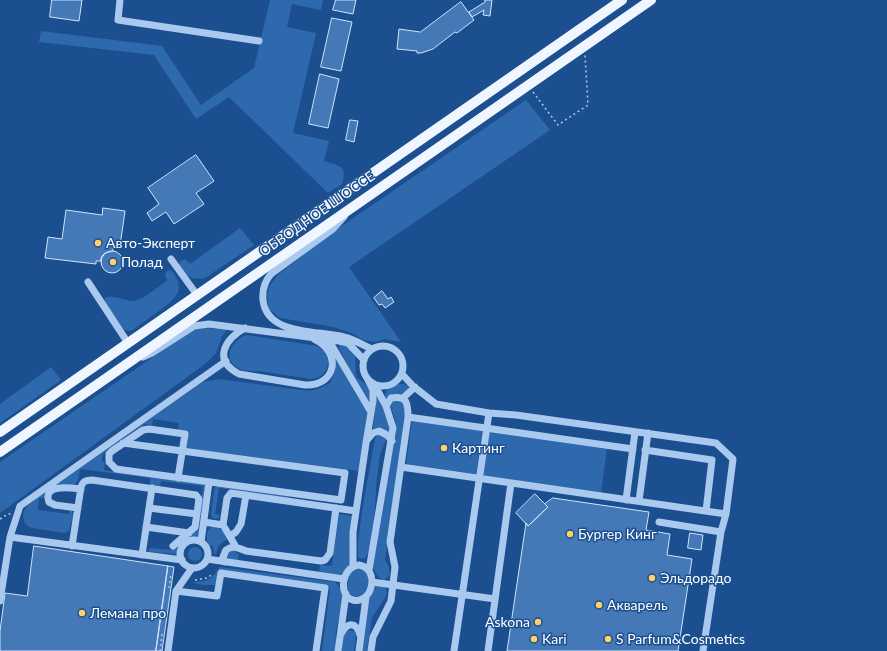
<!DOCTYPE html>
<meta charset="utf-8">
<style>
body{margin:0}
canvas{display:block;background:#1b4f8f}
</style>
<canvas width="887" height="651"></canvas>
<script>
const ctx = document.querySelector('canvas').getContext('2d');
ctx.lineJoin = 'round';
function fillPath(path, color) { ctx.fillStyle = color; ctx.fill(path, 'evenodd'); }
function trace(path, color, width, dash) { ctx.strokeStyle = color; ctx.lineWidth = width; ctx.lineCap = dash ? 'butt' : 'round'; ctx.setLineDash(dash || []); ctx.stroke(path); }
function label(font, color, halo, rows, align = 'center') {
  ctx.font = font + ' Lato,sans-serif'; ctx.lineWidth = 3; ctx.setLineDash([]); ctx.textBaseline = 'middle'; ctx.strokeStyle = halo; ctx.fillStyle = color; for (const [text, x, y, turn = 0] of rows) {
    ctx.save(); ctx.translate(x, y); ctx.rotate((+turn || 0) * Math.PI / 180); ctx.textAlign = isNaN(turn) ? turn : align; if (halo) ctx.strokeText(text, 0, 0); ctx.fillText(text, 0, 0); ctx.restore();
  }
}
fillPath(new Path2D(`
 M270 0H323L321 10 292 4 287 27 316 33 293 133 329 141 324 161C339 166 348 165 342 184L328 193 229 97 196 119 154 55 39 42 41 31 162 46 201 105 254 68Z
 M526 100 550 130 349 267 401 342 385 339 376 342 363 340 354 334 334 327 280 318 269 309 267 296 269 287 278 275 327 236Z
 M240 228 254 245 205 278C190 281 187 276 179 265L180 261 182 260H186L190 264Z
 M168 270 172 271C187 291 175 299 159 311 150 317 141 324 133 330L129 331 123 329 104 302 105 298C113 294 124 301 134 301 142 300 159 286 167 281L165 274Z
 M197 327 227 330 222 336 216 353 205 364 0 513V462Z
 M247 335 317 346 327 353C330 367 326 377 311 379 294 376 276 374 259 371 253 371 245 371 240 369 221 361 231 339 247 335Z
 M339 344H345L355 353 356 377C366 385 374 388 369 404L366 402 339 348Z
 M330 345 357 396 367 411 368 416 359 471 185 448 187 431 178 430 179 423 153 419 152 425 145 424 103 454 102 461 105 463 104 470 203 484 205 486 199 538C185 539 185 543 178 553L176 554 150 552 148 550 150 548 172 550 197 530 203 486 161 481 160 486 150 485V478L80 469C79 475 79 483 73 486L57 485 46 493 45 498H39L38 510 69 514 70 510 72 511 73 515 69 531 65 533 32 528C21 525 21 511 29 504L203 382 218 379 309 391 318 389 330 383 335 371V360Z
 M51 367 61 380 0 423V404Z
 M395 384H404L408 386 409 389C407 391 406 392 404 393 395 396 393 391 386 400L385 395 387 388Z
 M377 396H379L388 418 390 430 389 432C382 430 380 425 373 430V429Z
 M395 399 404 403 405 410 385 560 388 565 390 574 388 577 384 580C377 578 375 571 371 564L390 459C394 447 398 431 395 420 394 414 391 410 390 404Z
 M412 421 482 431 476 474 406 464Z
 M489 432 607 449 601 493 483 476Z
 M378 434 386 437C386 443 382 449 380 455 379 460 379 465 378 470 374 493 377 539 365 559L359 558C354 547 372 457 375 439Z
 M218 486 289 496V498L219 488 215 514 221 515 218 518 215 519 212 517 211 514 214 491 215 488Z
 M339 514 352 516 353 555 349 566 341 575 229 561 226 557V553L234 550 236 553 239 554 238 561 319 572 320 565 332 566Z
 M212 527C222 527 222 531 227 539L218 546 216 554H214V550L212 545 209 547C206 540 205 531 212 527Z
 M188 554a7 7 0 1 1 14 0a7 7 0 1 1-14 0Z
 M219 567 335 582 341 589 343 596 336 631 335 651H322L330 588 220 572 217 584 215 585H203L194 583V582C205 582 215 578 219 567Z
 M360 568 368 573C370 585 366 600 351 595L347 588C349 576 348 572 360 568Z
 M377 586 385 587 387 594 372 618 367 651H361L369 597Z
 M349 630 353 631 356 634 354 651H341L343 636 346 631Z`), '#2e69ad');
const building = new Path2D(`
 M52 0H82L79 21 50 17Z
 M336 0H356L353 14 333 10Z
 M485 0H492L490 16 483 15 484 10 472 17 469 12 485 2Z
 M461 2 474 20 457 33 455 32 433 49 421 53H417V51L397 49 399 29 420 32Z
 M332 18 352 22 341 71 321 67Z
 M320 74 339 79 328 128 309 124Z
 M350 120 358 121 354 142 346 140Z
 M196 155 214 181 196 193 204 204 174 224 166 212 152 221 147 213 159 204 148 188Z
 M103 208 125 211 120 246 113 245V251L105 253 102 256 100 261H96V264L45 258 48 237 62 239 66 210 102 215Z
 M101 262a11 11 0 1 1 22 0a11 11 0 1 1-22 0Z
 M382 291 388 299 391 297 394 302 385 308 382 304 379 305 374 298Z
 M535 494 548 507 528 526 516 513Z
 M553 498 649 512 646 530 670 534 667 555 692 559 678 651H507L526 523 528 526 548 507 545 504Z
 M690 533 703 535 701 550 688 548Z
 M34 546 168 566 156 651H0V631L5 593 27 596Z
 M168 566 174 567 162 651H156Z`);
fillPath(building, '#4478b7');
trace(building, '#cfe3fa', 1);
trace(new Path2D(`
 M533 92 558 125 588 105 585 55
 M0 519 8 514H11
 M195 580 207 578 213 574
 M169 588 171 574
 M160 651 162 633`), '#a9c9ee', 1.5, [2, 3]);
trace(new Path2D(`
 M120 0 118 20 259 41
 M344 217 333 229 271 274C265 281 262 290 263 300 267 336 318 330 344 337 353 339 363 345 372 349
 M171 259 197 295
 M88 282 128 343
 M245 328C225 339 212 360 239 374L305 385C337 386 342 352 314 339
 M328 339 371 412
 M363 366a20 20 0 1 1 40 0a20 20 0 1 1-40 0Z
 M143 357 152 353 194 326 209 324 339 341 348 343 364 360
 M402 374 413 386 436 404 489 413 516 415 716 443 733 459 726 514 721 532 703 651
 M403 398 415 387
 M408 417 633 449
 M367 440 373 433 379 431 387 435 392 441
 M123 443 345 473 341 500 116 469 109 462V454L112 451 143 430 149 429 185 434 178 478
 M645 450 712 460 706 511
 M401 467 726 514
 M626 500 635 432
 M639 501 648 433
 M78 508 55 505 49 502C42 483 72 488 81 489
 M149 508 197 514
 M204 522 223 525 236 547
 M659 522 721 532
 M223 525 227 498 231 493 356 511
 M146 527 189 533
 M230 536 236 532 241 524 246 495
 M10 537 20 506 226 361
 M180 554a14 14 0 1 1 28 0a14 14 0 1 1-28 0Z
 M201 542 209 482
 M72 546 81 487C83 481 86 480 92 480L196 495 199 499 195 527 173 546
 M142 555 152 488
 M207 559 344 579
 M225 562 223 557 226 550C233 545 239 548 246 551L321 561 325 560 330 553 336 508
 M359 565C381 569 372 605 353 600 338 596 341 567 359 565Z
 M353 566V532L366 443 373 401V390L368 380
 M369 570 393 428 386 406 374 384
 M372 582 495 599
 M176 591 217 596 221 573 325 588 316 651
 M0 601 10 537 182 560
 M341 634C347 622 356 621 360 635
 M168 651 176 591 192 568
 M338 651 346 594
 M359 651 366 597
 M371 651 373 637 391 601 395 567 390 542 408 417C408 403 407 395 391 398L386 406
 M454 651 489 413
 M488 651 511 483`), '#a9c9ee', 7);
trace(new Path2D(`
 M0 432 622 0
 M0 452 651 0`), '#f0f6ff', 10);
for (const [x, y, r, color] of [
 [98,243,4,"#ffd166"],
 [113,262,4,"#ffd166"],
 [444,448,4,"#ffd166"],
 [570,534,4,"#ffd166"],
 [652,578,4,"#ffd166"],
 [599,605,4,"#ffd166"],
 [82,613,4,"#ffd166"],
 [538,622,4,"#ffd166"],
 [534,639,4,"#ffd166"],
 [608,639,4,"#ffd166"]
]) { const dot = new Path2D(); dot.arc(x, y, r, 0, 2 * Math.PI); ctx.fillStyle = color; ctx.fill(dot); trace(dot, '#1b4f8f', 1.5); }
label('14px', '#fff', '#1b4f8f', [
 ["ОБВОДНОЕ ШОССЕ",317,214,-35]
]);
label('14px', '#fff', '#1b4f8f', [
 ["Авто-Эксперт",106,243],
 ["Полад",121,262],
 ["Картинг",452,448],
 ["Бургер Кинг",578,534],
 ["Эльдорадо",660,578],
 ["Акварель",607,605],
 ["Лемана про",90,613],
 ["Askona",530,622,"right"],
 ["Kari",542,639],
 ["S Parfum&Cosmetics",616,639]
], 'left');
</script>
